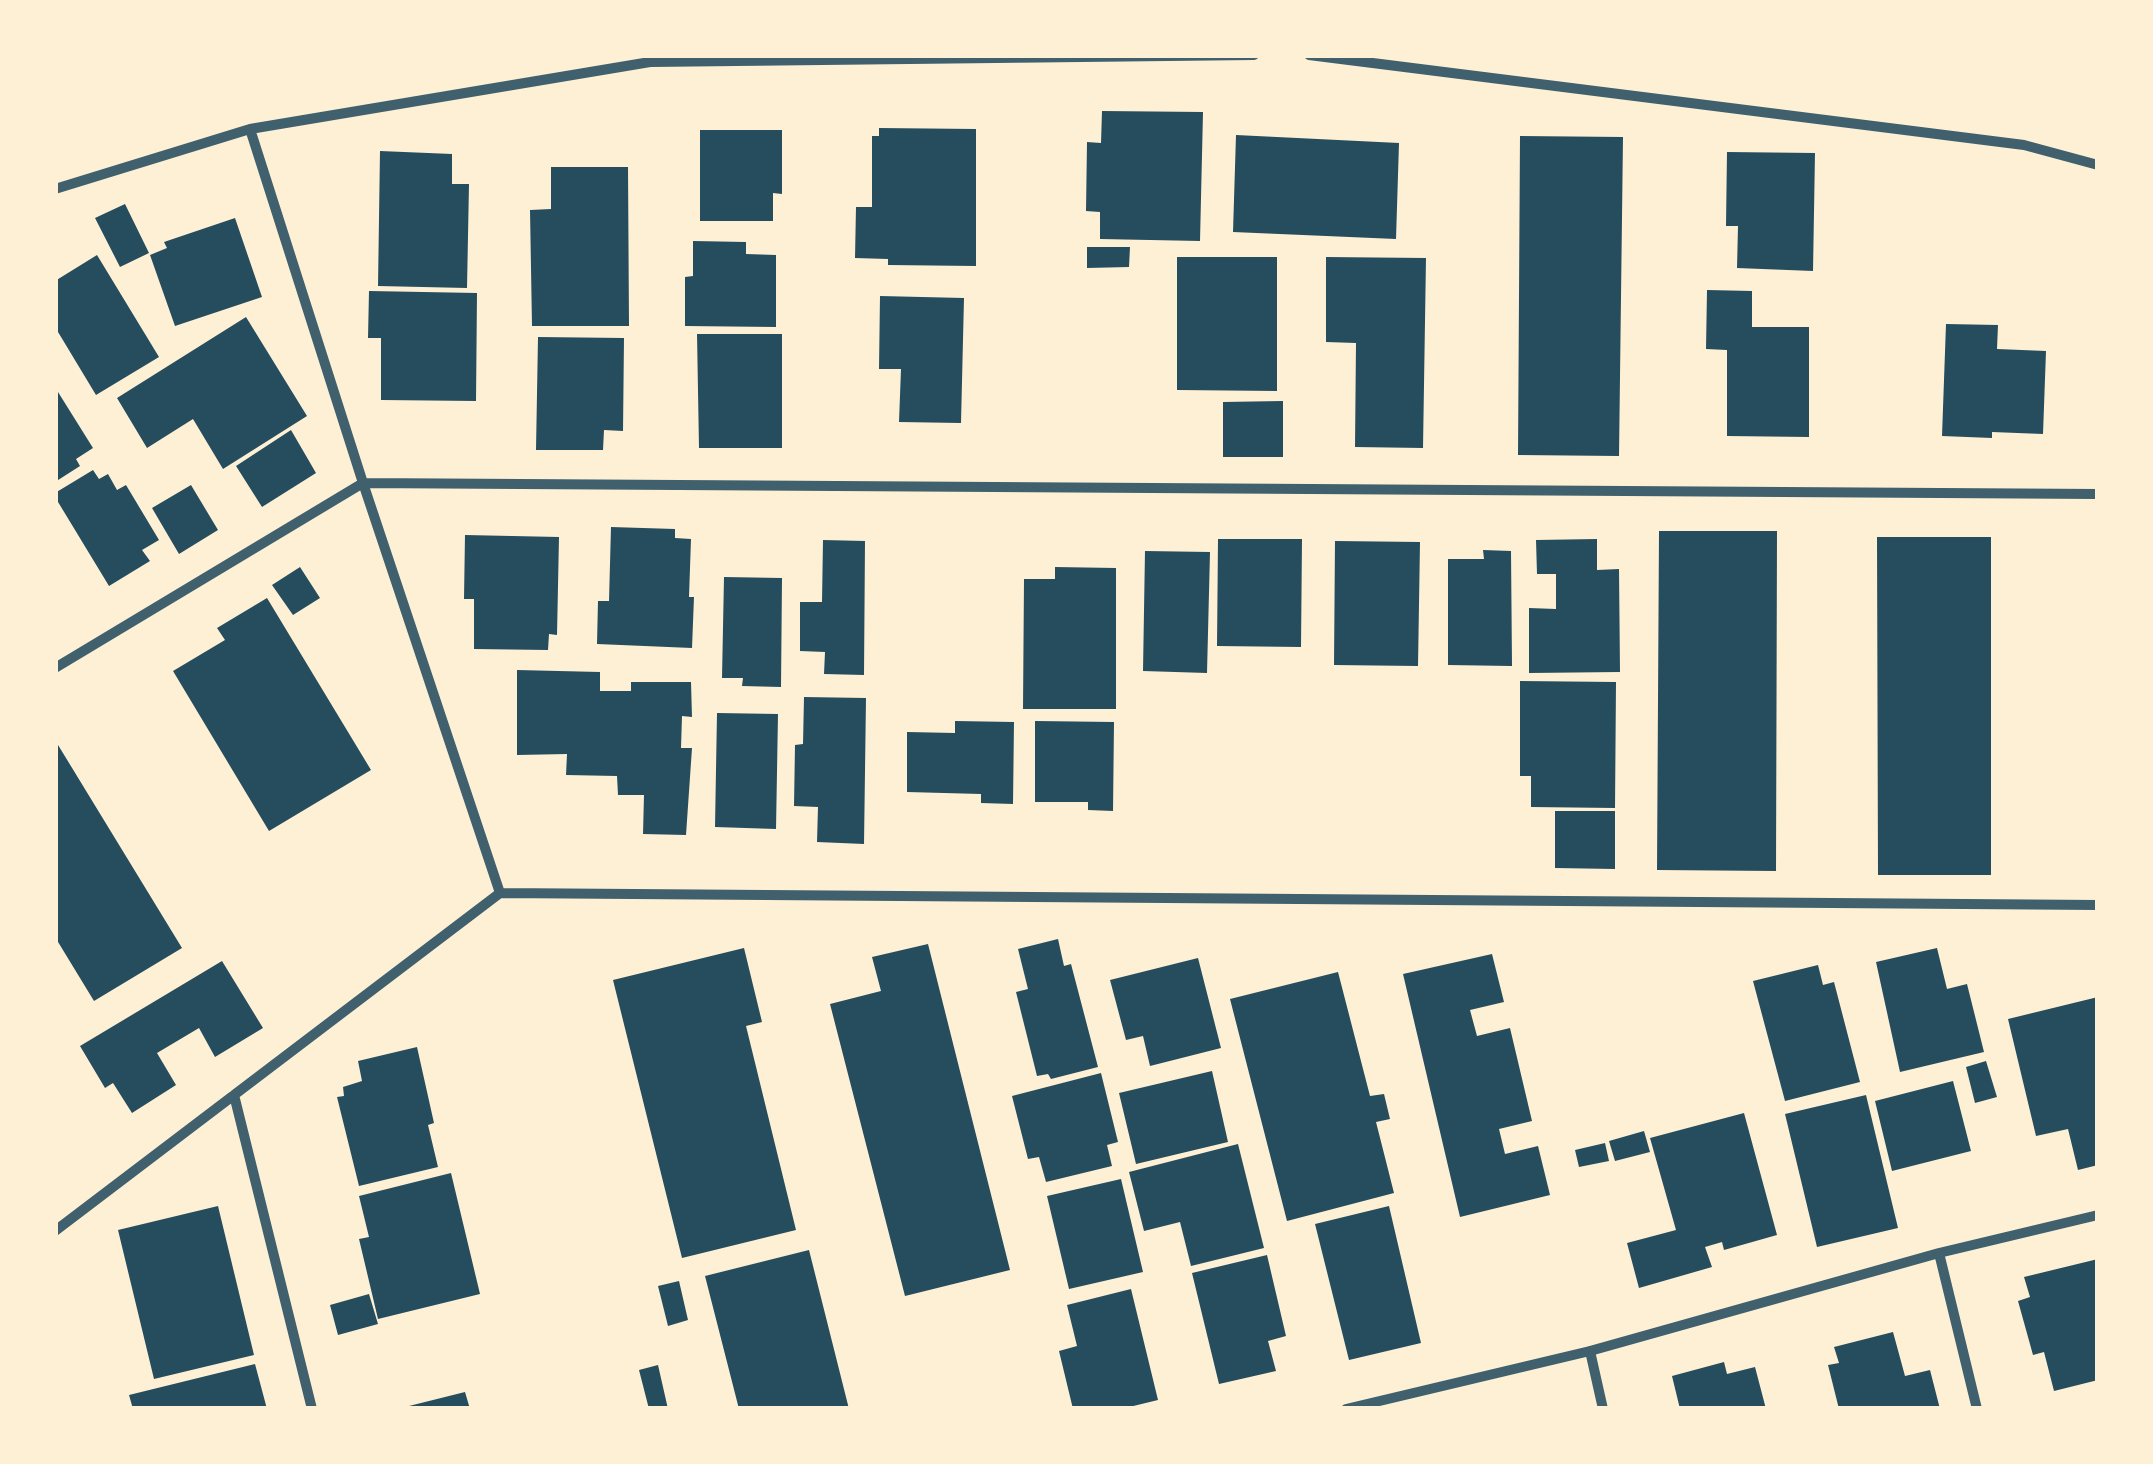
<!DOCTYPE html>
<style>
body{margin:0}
#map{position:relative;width:2153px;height:1464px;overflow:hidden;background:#fdf0d5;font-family:"Nunito Sans",sans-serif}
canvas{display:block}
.frame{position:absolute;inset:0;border:58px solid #fdf0d5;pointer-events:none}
</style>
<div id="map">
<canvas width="2153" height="1464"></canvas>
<div class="frame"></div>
</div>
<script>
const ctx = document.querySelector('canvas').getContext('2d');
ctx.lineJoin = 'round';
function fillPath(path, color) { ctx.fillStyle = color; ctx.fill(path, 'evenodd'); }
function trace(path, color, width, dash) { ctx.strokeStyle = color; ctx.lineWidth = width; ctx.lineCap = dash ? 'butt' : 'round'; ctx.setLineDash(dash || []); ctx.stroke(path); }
fillPath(new Path2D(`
 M1102 111 1203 112 1200 241 1100 239V212L1086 211 1087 142 1101 143Z
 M879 128 976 129V266L888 265V259L855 258 856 207H872V136H879Z
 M700 130H782V194L773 193V221H700Z
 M1236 135 1399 143 1396 239 1233 232Z
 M1520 136 1623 137 1619 456 1518 455Z
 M380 151 452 154V184H469L467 288 378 286Z
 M1727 152 1815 153 1813 271 1737 268 1738 226H1726Z
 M551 167H628L629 326H532L530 210 551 209Z
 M125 204 149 253 120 267 95 218Z
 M235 218 262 297 175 326 150 255 167 248 164 242Z
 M693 241 746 242V254L776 255V327L685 326V277L693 276Z
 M1087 247H1130L1129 267 1087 268Z
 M97 255 159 357 96 395 55 327V281Z
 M1177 257H1277V391L1177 390Z
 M1326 257 1426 258 1423 448 1355 447 1356 343 1326 342Z
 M1707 290 1752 291V327H1809V437L1727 436V350L1706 349Z
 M369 291 477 293 476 401 381 400V338H368Z
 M880 296 964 298 961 423 899 422 901 369H879Z
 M246 317 307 416 223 469 193 419 147 448 117 398Z
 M1946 324 1998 325 1997 349 2046 351 2043 434 1992 432V438L1942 436Z
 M697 334H782V448H699Z
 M538 337 624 338 623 431 604 430 603 450H536Z
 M58 392 93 448 76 459 80 466 55 482V394Z
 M1283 401V457H1223V402Z
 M291 430 316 473 262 507 236 466Z
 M93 470 99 479 108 474 117 490 126 485 159 540 142 550 150 561 109 586 55 497V493Z
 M191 485 218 530 179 554 152 508Z
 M611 527 675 529V538L691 539 689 597H694L692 648 597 644 598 601H609Z
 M1659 531H1777L1776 871 1657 870Z
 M465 535 559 537 557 635 549 634 548 650 474 649V599H464Z
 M1877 537H1991V875H1878Z
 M1218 539H1302L1301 647 1217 646Z
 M1597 539V570L1619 569 1620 672 1529 673V608L1556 609V574H1537L1536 540Z
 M823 540 865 541 864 675 824 674 825 652 800 651V602H822Z
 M1335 541 1420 542 1418 666 1334 665Z
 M1483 550 1511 551 1512 666 1448 665V559H1484Z
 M1145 551 1210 552 1207 673 1143 671Z
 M300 567 320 598 293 615 272 585Z
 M1055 567 1116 568V709H1023L1024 579H1055Z
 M724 577 782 578 781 687 742 686 743 678H722Z
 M267 598 371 770 269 831 173 671 225 640 217 628Z
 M517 670 600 672V691H631V682H691L692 717 682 716 681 748H692L686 835 643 834 644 795H618L617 776 566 775 567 754 517 755Z
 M1520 681 1616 682 1615 808 1531 807V776H1520Z
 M804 697 866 698 864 844 817 842 818 807 794 806 795 745 803 744Z
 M717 713 778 714 776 829 715 827Z
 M955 721 1014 722 1013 804 981 803V794L907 792V732L955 733Z
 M1035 721 1114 722 1113 811 1088 810V802H1035Z
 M55 740 182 948 94 1001 55 937Z
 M1555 811H1615V869L1555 868Z
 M1058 939 1064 966 1071 964 1098 1067 1051 1079 1048 1074 1037 1076 1016 992 1028 989 1018 949Z
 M928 944 1010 1270 905 1296 830 1004 881 991 872 957Z
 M744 948 762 1022 746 1026 796 1230 682 1258 613 980Z
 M1937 948 1947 989 1967 984 1984 1052 1900 1072 1876 962Z
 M1492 954 1504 1002 1470 1010 1477 1036 1510 1028 1532 1121 1499 1129 1505 1154 1538 1146 1550 1195 1460 1217 1403 974Z
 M1198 958 1221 1048 1150 1066 1143 1036 1126 1040 1110 980Z
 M222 961 263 1028 215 1057 199 1028 157 1053 176 1085 132 1113 113 1083 105 1088 80 1046Z
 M1818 965 1823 985 1834 982 1860 1082 1785 1101 1753 981Z
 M1338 972 1370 1096 1384 1094 1390 1119 1376 1122 1394 1193 1287 1221 1230 999Z
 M2098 997V1165L2078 1170 2068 1129 2036 1136 2008 1019Z
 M417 1047 434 1123 428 1125 438 1167 359 1186 337 1097 344 1096 343 1087 362 1081 358 1061Z
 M1986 1061 1997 1097 1975 1103 1966 1067Z
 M1212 1071 1228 1142 1136 1164 1119 1093Z
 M1101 1073 1118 1142 1107 1145 1112 1166 1046 1182 1039 1157 1028 1159 1012 1096Z
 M1953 1081 1971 1151 1892 1171 1875 1101Z
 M1866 1095 1898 1228 1817 1247 1785 1114Z
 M1744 1113 1777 1235 1724 1250 1722 1242 1705 1247 1712 1267 1639 1288 1627 1243 1676 1230 1650 1138Z
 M1644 1131 1650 1152 1615 1161 1609 1141Z
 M1605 1143 1609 1161 1579 1167 1575 1150Z
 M1238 1144 1264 1248 1191 1266 1180 1222 1144 1231 1129 1172Z
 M451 1173 480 1294 378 1319 359 1239 369 1237 359 1196Z
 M1121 1179 1143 1272 1069 1289 1047 1196Z
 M218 1206 254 1355 154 1379 118 1230Z
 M1389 1206 1421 1343 1349 1360 1315 1224Z
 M809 1250 849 1409H739L705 1276Z
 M1267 1255 1286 1336 1268 1341 1276 1371 1219 1384 1192 1273Z
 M2098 1259V1380L2054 1391 2044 1352 2033 1355 2018 1301 2030 1297 2024 1277Z
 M679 1281 688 1320 668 1326 658 1286Z
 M1131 1289 1158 1400 1121 1409H1073L1059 1351 1077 1346 1067 1305Z
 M369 1294 378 1324 338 1335 330 1305Z
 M1893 1332 1905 1376 1930 1370 1940 1409H1839L1828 1365 1839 1363 1834 1347Z
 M1724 1362 1727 1374 1755 1367 1766 1409H1680L1672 1376Z
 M255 1364 267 1409H133L129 1395Z
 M658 1365 668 1409H649L639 1370Z
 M465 1392 470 1409H401V1408Z`), '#264d5e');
trace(new Path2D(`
 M1309 55 2024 145 2098 165
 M250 129 363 483 500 893
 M55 189 250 129 650 62 1254 55
 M55 668 363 483 2098 494
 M234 1095 312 1409
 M55 1231 500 893 2098 905
 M1939 1253 1977 1409
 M1590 1351 1603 1409
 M1346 1409 1590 1351 1939 1253 2098 1215`), '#3f606c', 10);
</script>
